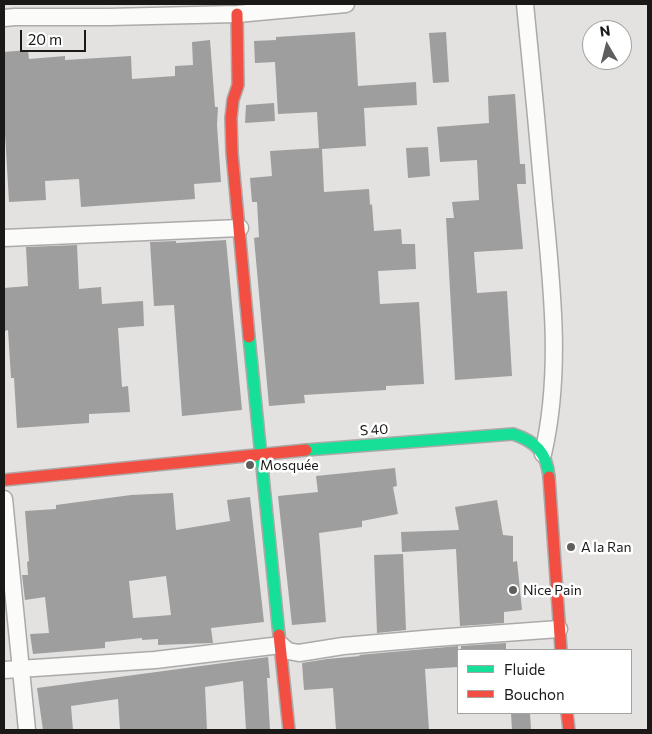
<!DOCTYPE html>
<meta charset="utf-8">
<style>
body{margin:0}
#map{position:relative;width:652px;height:734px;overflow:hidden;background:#e4e2e0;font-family:Commissioner,sans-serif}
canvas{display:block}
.frame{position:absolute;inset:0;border:5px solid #1a1917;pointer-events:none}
.legend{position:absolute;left:457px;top:649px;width:175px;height:65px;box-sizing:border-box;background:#fff;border:1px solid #a3a3a2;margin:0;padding:6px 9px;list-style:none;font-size:15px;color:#1a1917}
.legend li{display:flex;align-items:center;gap:10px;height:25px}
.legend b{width:25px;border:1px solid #a3a3a2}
.north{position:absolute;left:582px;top:20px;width:50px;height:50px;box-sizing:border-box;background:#fff;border:1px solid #a3a3a2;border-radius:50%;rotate:352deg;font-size:14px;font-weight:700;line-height:20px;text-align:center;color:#1a1917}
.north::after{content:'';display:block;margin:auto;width:18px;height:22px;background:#615f5d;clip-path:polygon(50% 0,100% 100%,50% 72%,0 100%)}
.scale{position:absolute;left:20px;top:30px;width:66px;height:22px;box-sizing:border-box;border:2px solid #1a1917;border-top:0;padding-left:6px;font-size:15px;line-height:18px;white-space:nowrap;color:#1a1917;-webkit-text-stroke:4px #fff;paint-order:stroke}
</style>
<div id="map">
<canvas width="652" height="734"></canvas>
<div class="frame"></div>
<ul class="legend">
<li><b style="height:6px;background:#16e098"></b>Fluide</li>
<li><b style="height:6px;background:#f24e42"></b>Bouchon</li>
</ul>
<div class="north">N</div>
<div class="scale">20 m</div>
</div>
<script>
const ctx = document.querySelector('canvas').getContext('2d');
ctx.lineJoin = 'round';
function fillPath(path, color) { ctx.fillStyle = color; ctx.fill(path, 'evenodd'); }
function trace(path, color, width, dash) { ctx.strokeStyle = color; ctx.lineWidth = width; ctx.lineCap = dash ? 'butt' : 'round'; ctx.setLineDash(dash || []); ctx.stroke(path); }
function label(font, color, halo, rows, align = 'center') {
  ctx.font = font + ' Commissioner,sans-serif'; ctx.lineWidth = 5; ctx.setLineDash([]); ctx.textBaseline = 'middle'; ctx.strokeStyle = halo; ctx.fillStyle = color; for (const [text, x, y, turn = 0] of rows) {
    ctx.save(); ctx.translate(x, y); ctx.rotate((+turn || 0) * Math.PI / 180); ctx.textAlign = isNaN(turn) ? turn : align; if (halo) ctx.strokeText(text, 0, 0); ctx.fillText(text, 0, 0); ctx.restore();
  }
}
fillPath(new Path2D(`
 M355 32 358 86 416 82 417 105 364 108 366 146 322 149 324 192 369 189 370 205 372 204 374 231 401 229 402 244H415L416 269 378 271 380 304 419 302 424 384 386 386V390L304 395 305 403 269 406 254 238 259 237 257 202H252L250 178 272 176 270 151 319 148 317 112 278 114 275 62 255 63 254 41 276 40V37Z
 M446 32 449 82 433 83 429 33Z
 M210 40 215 107H218L217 125 221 182 194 184 195 199 81 207 79 179 45 181 46 200 9 202 5 134H4V52L28 50 29 59 65 56V60L131 56 132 79 175 76V66L193 65 192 42Z
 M515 94 520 164H525L526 184H517L523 249 474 252 477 293 507 291 512 376 455 380 446 218H454L452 202 479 200 477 160 440 162 437 127 489 123 488 96Z
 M274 103 275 121 245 123 246 105Z
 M428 147 430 176 408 178 406 148Z
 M226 240 242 410 182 416 174 305 154 306 150 242 176 241V243Z
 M77 245 79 289 101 287 102 304 143 301 144 326 118 328 122 387 128 386 130 412 89 414V423L17 428 14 378H11L8 330 5 331 4 288 28 286 26 247Z
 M395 468 397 486 393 487 398 514 362 521V527L319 533 326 622 292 625 278 496 318 492 316 476Z
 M173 493 176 530 230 521 227 500 250 497 264 622 211 628 213 643 158 645V639L142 640V638L105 642V648L33 654 30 634 49 633 45 597 25 600 22 575H28L27 562 29 561 25 511 56 509V505L131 495ZM166 576 171 615 133 618 129 581Z
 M497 500 503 535 513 536V562L517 561 522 610 504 612V623L460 626 456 549 402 552 401 532 459 530 455 507Z
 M403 554 406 630 377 633 374 555Z
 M506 643V650H461V646Z
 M458 646V667L425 669 429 730H336L333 688 304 690 302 663 327 659 360 656 359 655Z
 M268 657 270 678H267L270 730H246L243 681 205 687 207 730H120L118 699 71 706 73 730H43L37 688Z
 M511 713H530L531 730H512Z`), '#9f9e9e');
const street = new Path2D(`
 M525 4C532 71 538 137 544 204 552 287 562 372 543 454
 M4 18 15 17H109L237 14 346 4
 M4 238 240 228
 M4 499 27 730
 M4 670 155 660 281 645 288 651 299 653 343 646 435 638 559 629`);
const fast = new Path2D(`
 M249 337 279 635
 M306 450 513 434C535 441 547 453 549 477`);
const jam = new Path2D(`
 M237 14 238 85 233 100 231 118 232 153 249 337
 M549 477 561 650
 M4 480 306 450
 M279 635 289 730
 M567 713 569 730`);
trace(street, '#acaaa9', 19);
trace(fast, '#acaaa9', 14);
trace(jam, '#acaaa9', 14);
trace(street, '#fbfbfa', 16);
trace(fast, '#16e098', 11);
trace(jam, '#f24e42', 11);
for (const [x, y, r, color] of [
 [250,465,5,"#615f5d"],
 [571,547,5,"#615f5d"],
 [513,590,5,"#615f5d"]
]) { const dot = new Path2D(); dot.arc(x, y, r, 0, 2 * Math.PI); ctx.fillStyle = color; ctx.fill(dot); trace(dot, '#fff', 2); }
label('14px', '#1a1917', '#fff', [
 ["S 40",374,430,-4]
]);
label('14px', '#1a1917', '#fff', [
 ["Mosquée",260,465],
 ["A la Ran",581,547],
 ["Nice Pain",523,590]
], 'left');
</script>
